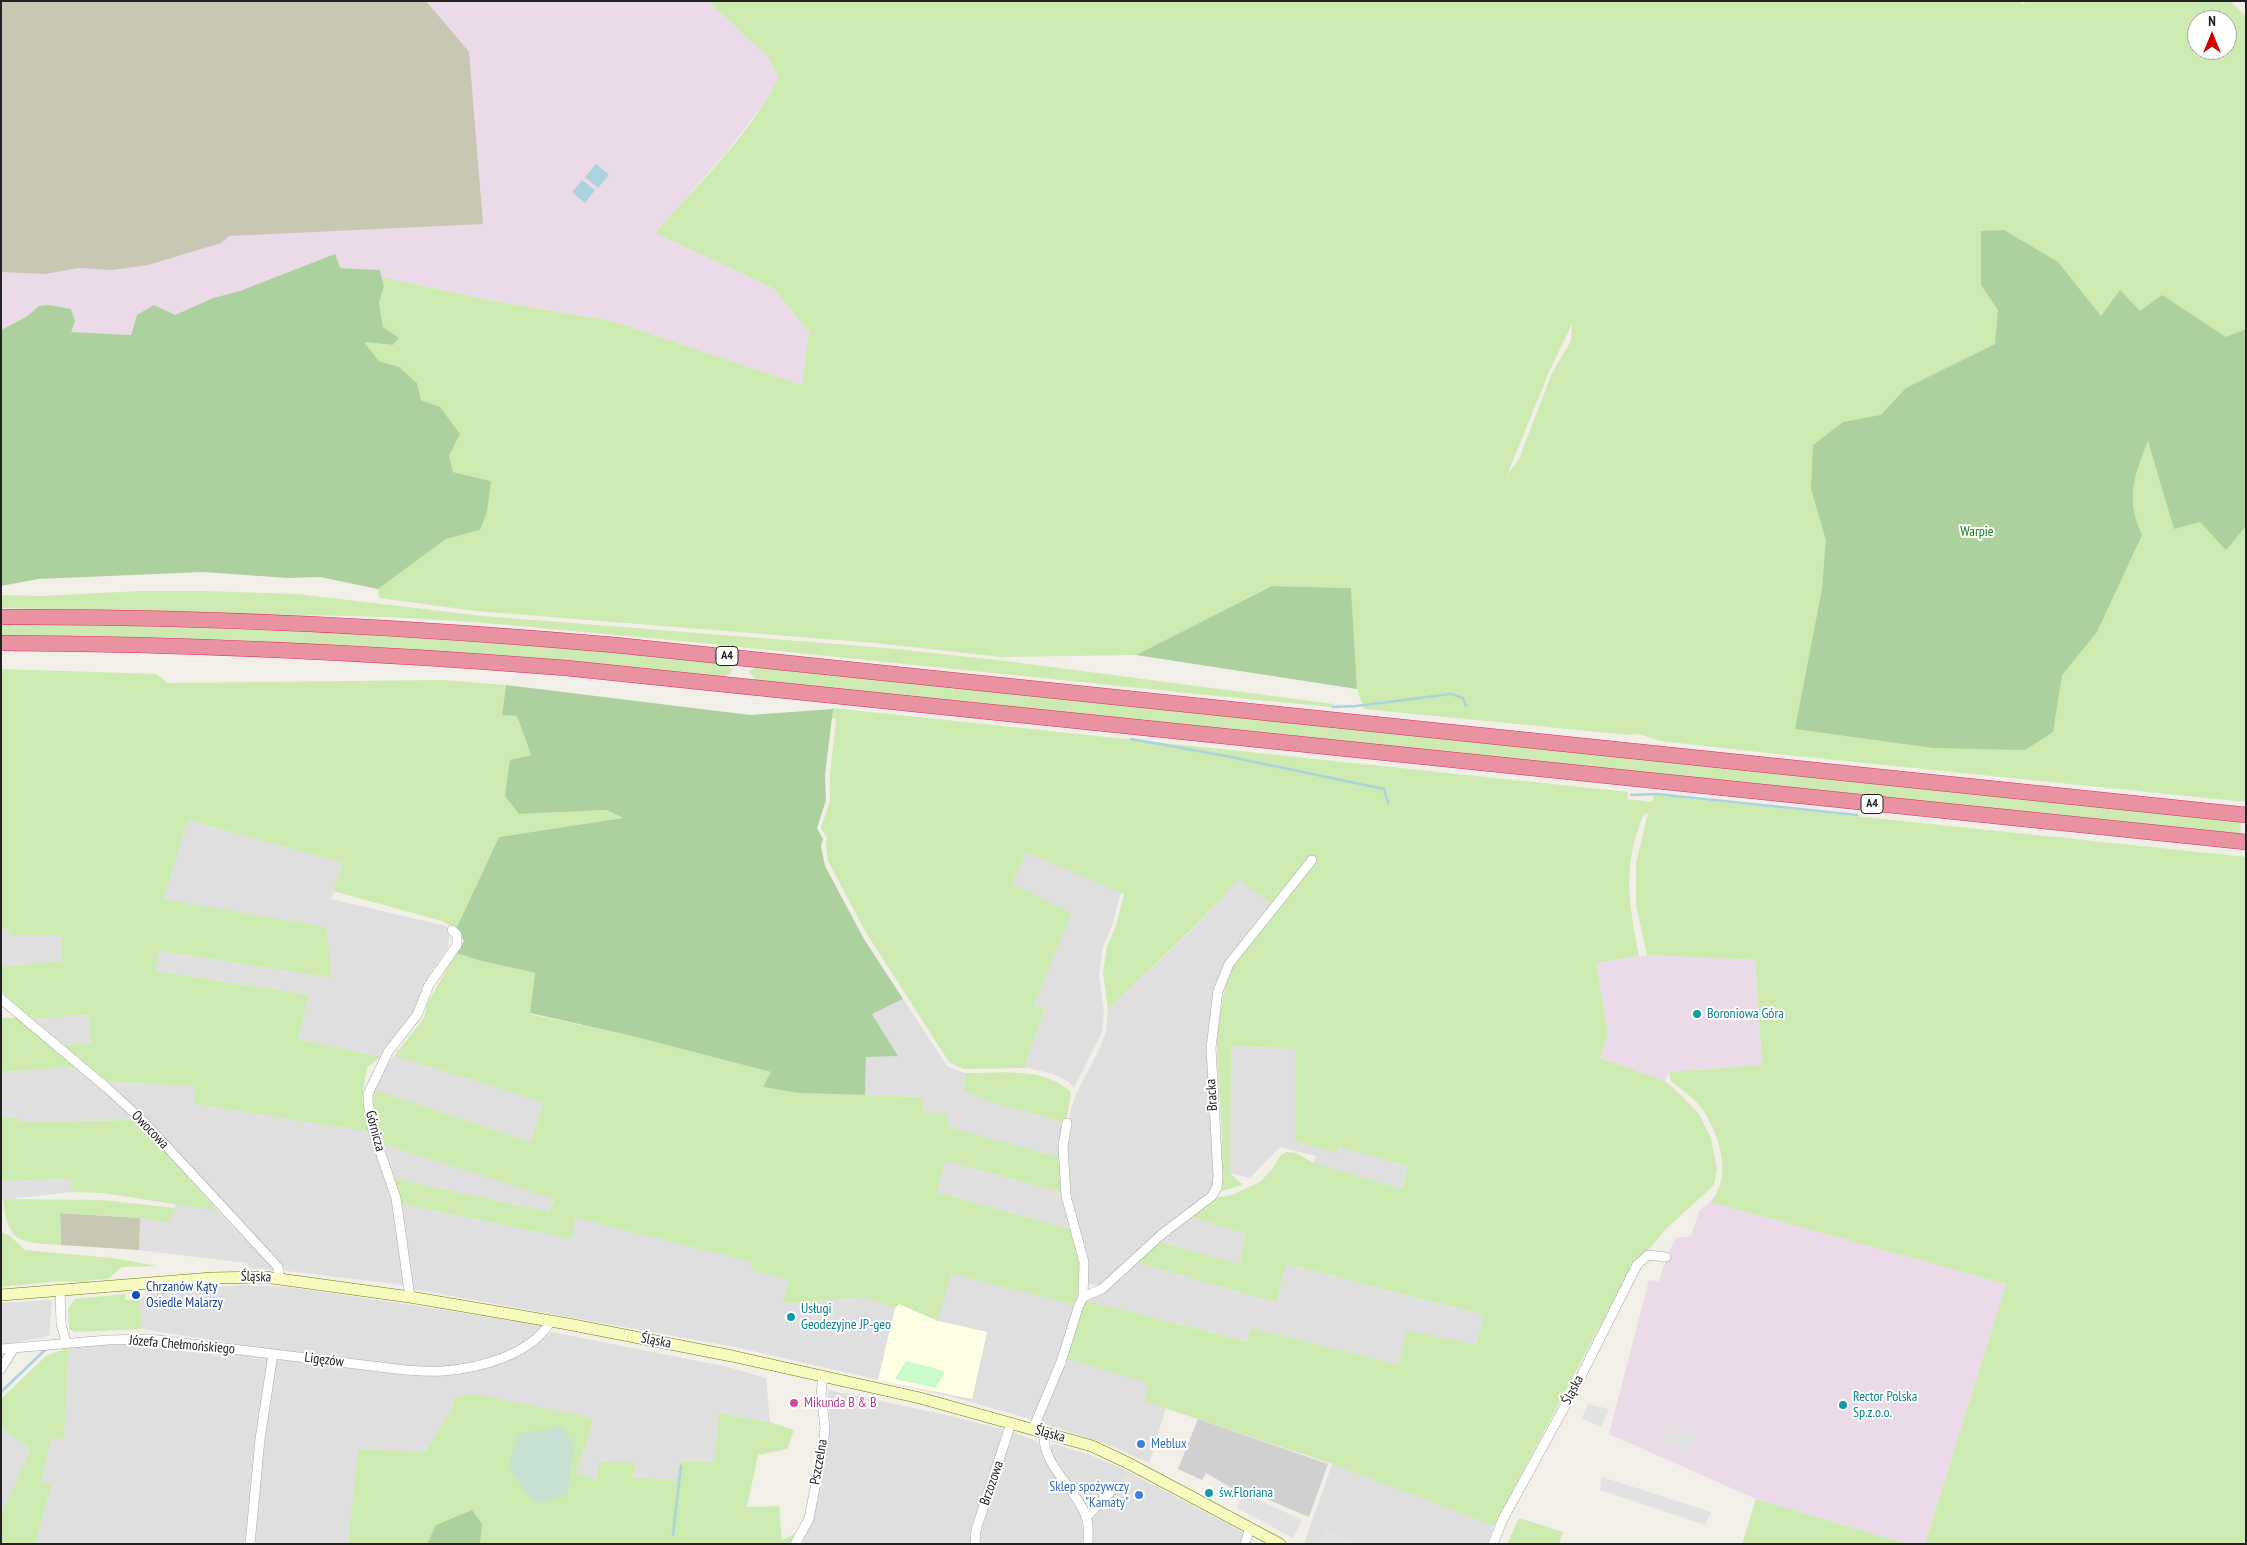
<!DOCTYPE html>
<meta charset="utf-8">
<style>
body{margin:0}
#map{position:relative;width:2247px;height:1545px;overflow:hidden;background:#f2efe9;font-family:"PT Sans Narrow",sans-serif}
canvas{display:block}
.frame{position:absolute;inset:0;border:2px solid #222;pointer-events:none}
.north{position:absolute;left:2187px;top:10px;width:50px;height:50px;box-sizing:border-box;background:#fff;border:1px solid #a7a7a7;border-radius:50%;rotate:0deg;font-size:14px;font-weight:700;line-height:20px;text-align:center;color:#222}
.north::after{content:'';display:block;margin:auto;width:18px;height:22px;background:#d40000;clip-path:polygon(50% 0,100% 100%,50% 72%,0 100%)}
</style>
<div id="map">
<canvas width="2247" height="1545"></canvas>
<div class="frame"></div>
<div class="north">N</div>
</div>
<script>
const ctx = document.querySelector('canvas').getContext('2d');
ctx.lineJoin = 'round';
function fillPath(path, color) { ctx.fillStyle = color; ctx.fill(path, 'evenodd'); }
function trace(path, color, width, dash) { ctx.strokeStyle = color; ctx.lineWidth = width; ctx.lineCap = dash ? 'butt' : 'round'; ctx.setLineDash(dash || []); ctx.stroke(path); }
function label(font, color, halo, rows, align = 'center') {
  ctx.font = font + ' "PT Sans Narrow",sans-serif'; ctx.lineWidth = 4; ctx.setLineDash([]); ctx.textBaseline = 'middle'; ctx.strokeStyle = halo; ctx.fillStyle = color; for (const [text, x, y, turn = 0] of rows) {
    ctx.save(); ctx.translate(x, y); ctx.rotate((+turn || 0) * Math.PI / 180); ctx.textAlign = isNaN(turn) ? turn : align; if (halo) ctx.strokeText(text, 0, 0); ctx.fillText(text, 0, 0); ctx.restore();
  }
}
fillPath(new Path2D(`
 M188 820 343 863 331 899 446 926 450 934 448 948 431 972 415 1013 380 1057 298 1039 309 995 155 971 158 951 332 978 325 927 162 899Z
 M1026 851 1121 892 1113 923 1103 947 1099 974 1104 1013 1102 1032 1074 1088 1069 1082 1053 1074 1028 1068 1025 1064 1045 1009 1034 1005 1049 964 1012 884Z
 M1239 878 1271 904 1226 962 1221 973 1215 992 1210 1018 1208 1048 1215 1180 1211 1193 1100 1285 1089 1284 1086 1281 1067 1196 1065 1147 1071 1109 1076 1094 1098 1052 1106 1032 1108 1009 1195 927Z
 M1 929H10L11 936H62V961L1 966Z
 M903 999 948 1067 965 1073 964 1091 990 1102 1066 1123 1062 1158 947 1127 923 1113V1097L865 1095 866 1056H898L872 1014Z
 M88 1015 91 1043 62 1045 32 1019Z
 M1230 1046 1296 1049 1337 1153 1339 1147 1408 1166 1402 1189 1314 1163 1316 1156 1280 1147 1250 1178 1230 1173Z
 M394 1056 543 1102 531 1142 373 1089 380 1073Z
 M76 1067 137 1120 20 1122 19 1118H1V1072Z
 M108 1082 195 1086 194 1104 370 1132 393 1199 404 1267V1285L286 1271 148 1122Z
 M380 1143 554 1198 549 1212 392 1178Z
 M945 1161 1064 1193 1073 1230 937 1192Z
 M72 1179V1192L1 1200V1181Z
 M176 1203 218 1211 275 1270 249 1268 247 1263 139 1250 140 1218 169 1223Z
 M402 1204 572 1239 575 1218 751 1262 750 1270 789 1280 784 1304 864 1297 895 1308 951 1274 1075 1305 1064 1345 1034 1420 949 1396 735 1347 413 1289Z
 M1189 1216 1245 1234 1240 1264 1160 1242Z
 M1135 1262 1275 1303 1285 1264 1484 1315 1477 1346 1399 1365 1251 1328 1248 1341 1087 1301 1104 1291Z
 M244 1285 287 1287 412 1305 544 1326 523 1345 498 1356 442 1367H410L273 1350 142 1329 139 1299 157 1291Z
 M52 1300 49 1336 1 1345V1303Z
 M552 1332 728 1367 766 1378 770 1422 719 1413 714 1462 677 1481 633 1477 637 1464 597 1479 576 1474 589 1436 593 1418 544 1410 453 1407 425 1452 359 1449 348 1544H255L262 1462 276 1359 406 1375H429L501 1362 528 1350Z
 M108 1344H151L228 1351 269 1358 247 1544H35L52 1484 41 1482 51 1438H64L69 1347Z
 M1067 1359 1149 1383 1144 1401 1166 1408 1149 1463 1109 1445 1039 1422Z
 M828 1390 951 1416 1005 1430 972 1544H802L812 1520 825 1466V1446L830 1425Z
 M1 1428 31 1449 1 1513Z
 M1013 1432 1036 1441 1081 1514 1085 1523V1544H976L999 1468Z
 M1055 1444 1090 1455 1121 1468 1245 1533 1242 1544H1093L1092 1522 1087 1510 1051 1453V1445Z
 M1332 1464 1494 1526 1487 1544H1304Z`), '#e0dfdf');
fillPath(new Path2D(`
 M1 1H708L768 57 778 78 769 97 724 155 655 233 773 288 809 332 802 385 612 321 483 299 382 277 380 270 340 268 213 298 175 315H137L131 335 71 332 39 306 26 317 1 330Z
 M1647 955 1755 960 1762 1065 1669 1072 1665 1081 1600 1058 1608 1034 1596 963Z
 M1710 1202 2006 1284 1925 1544H1907L1756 1499 1609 1434 1649 1280 1659 1282 1666 1257 1676 1238 1691 1236 1699 1211Z`), '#ebdbe8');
fillPath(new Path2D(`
 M899 1304 938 1321 987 1332 972 1399 878 1380 895 1308Z`), '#ffffe5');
fillPath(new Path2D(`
 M1198 1419 1328 1464 1309 1517 1243 1489 1237 1491 1206 1473 1202 1480 1178 1469Z`), '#d0d0d0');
fillPath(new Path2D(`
 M1 1H426L469 52 483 224 229 236 221 243 148 265 112 270 79 268 45 274 1 272Z
 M60 1213 140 1218 139 1250 61 1245Z`), '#c7c7b4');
fillPath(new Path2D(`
 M708 1H2019L2024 4 2025 1H2230L2246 16V802L1777 754 1660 741 1639 734 1628 735 1364 709 1357 689 1351 588 1272 586 1136 655 1001 657 875 643 476 611 379 598 378 589 446 539 480 530 491 481 453 472 449 456 460 434 440 408 421 400 417 383 399 367 379 361 363 342 393 345 399 338 383 327 379 303 384 286 382 277 483 299 612 321 802 385 809 332 773 288 655 233C694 188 754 131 778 78L768 57ZM2197 20H2227V50H2197ZM1572 324 1571 341 1552 373 1519 459 1507 475 1549 372Z
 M141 591H204L297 594 483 616 886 648 1006 661 1334 704 1332 707 1246 699 681 641 474 622 387 617 1 608V595L40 596Z
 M1 624C243 625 484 639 725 662L732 670 730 674 722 677 1 637Z
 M757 665 1445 737 1977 795 2241 821 2240 836 757 681 749 672Z
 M1 669 156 674 168 683 442 680 506 685 502 715H517L531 755 519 814 607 810 624 818 499 837 456 929 442 921 333 891 343 863 188 820 163 899 326 927 332 978 159 951 155 971 309 995 298 1039 380 1057 367 1068C361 1097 362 1103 370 1132L194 1104 195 1086 108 1082 62 1045 91 1043 88 1015 32 1019 1 992V966L62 961V936H11L10 929H1Z
 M832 708 1628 792 1627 799 1652 802 1654 795 2246 857V1544H1925L2006 1284 1710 1202C1733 1178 1720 1137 1704 1112 1696 1099 1681 1089 1670 1080L1669 1072 1762 1065 1755 960 1647 955 1636 905V863L1648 813 1643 816C1622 867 1629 904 1639 956L1596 963 1608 1034 1600 1058 1665 1081 1682 1096 1699 1114 1711 1138 1717 1169 1714 1185 1667 1228 1647 1252 1635 1260 1494 1526 1332 1464 1144 1401 1148 1383 1067 1359 1080 1309 1087 1301 1247 1341 1251 1328 1399 1365 1407 1330 1476 1345 1484 1315 1286 1264 1276 1303 1135 1262 1160 1242 1240 1264 1245 1234 1189 1216 1212 1198 1232 1195 1260 1182 1273 1168 1280 1156 1286 1152 1296 1153 1314 1163 1402 1189 1408 1166 1339 1147 1337 1153 1295 1141 1296 1049 1231 1046 1230 1173 1243 1185 1217 1192C1228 1145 1217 1094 1217 1047 1217 1022 1223 999 1228 975L1232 969 1226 962 1271 904 1239 879 1195 926 1108 1009 1103 973 1107 946 1116 926 1124 894 1026 852 1012 884 1071 913 1034 1005 1045 1009 1025 1064 1028 1068 964 1069 950 1063 940 1048 865 931 828 861 826 847 827 838 821 828 830 801V774L836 719 831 718Z
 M456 953 478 960 535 973 530 1014 632 1036 772 1072 764 1087 798 1093 923 1097V1113H947L948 1127 1062 1158 1064 1193 945 1161 937 1192 1073 1230 1082 1261 1077 1300 1075 1305 951 1274 938 1321 899 1304 895 1308 864 1297 783 1304 789 1280 750 1270 751 1262 575 1218 572 1239 402 1204 392 1178 549 1212 554 1199 380 1143 371 1104 373 1089 531 1142 543 1102 394 1056 424 1018 427 1004Z
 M1 1018H17L76 1067 1 1072Z
 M965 1073C1000 1073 1043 1066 1071 1092L1066 1123 990 1102 964 1091Z
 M1 1118H19L20 1122 137 1120 218 1211 103 1193 72 1192 71 1179 1 1181Z
 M3 1199 102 1200 175 1208 169 1223 140 1218 60 1213 61 1245C19 1242 8 1244 3 1199Z
 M1 1232 10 1236 25 1250 113 1258 157 1266 122 1267 108 1279 89 1280 88 1282 59 1281 1 1287Z
 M125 1294V1300L139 1299 142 1329 75 1332 69 1329 68 1309 75 1299Z
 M69 1347 64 1438 51 1439 41 1482 52 1484 35 1544H1V1513L31 1449 1 1428V1399L46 1356Z
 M475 1394 593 1418 589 1436 576 1473 596 1479 600 1462 637 1463 633 1477 676 1481 680 1462H714L719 1413 770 1422 794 1430 787 1449 758 1455 747 1507 779 1506 782 1540 798 1532 793 1544H348L358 1449 425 1452 453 1407V1398Z
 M1756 1499 1907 1544H1742Z
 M1519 1518 1563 1532 1559 1544H1507Z`), '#cdebb0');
fillPath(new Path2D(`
 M2004 230 2058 262 2101 316 2120 290 2140 311 2162 295 2226 337 2246 329V526L2226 550 2200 522 2174 529 2148 441C2134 477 2125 498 2142 535L2097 632 2062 675 2053 732 2025 750 1933 748 1795 729 1822 589 1826 540 1811 489 1813 445 1843 422 1881 415 1906 388 1995 344 1998 310 1981 285V231Z
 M335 254 340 268 380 270 384 286 379 303 383 327 399 338 393 345 364 342 379 361 399 367 417 383 421 400 440 407 460 434 449 456 453 472 491 481 487 512 480 530 446 539 378 589 320 577 288 578 203 572 38 579 1 586V330L26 317 39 306 49 305 71 309 75 321 71 332 131 335 137 315 154 305 175 315 213 298 240 291Z
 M1272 586 1351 588 1357 689 1136 655Z
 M506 685 750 715 833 709 825 775 826 800 817 828 823 839 821 846 825 866 864 939 903 999 872 1014 898 1056 866 1057 865 1095 798 1093 763 1087 771 1072 632 1036 530 1013 535 973 478 960 456 953 464 941 456 929 499 837 623 818 607 810 519 814 505 796 510 760 531 755 517 716 502 715Z
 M472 1510 482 1524 480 1544H427L436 1525Z`), '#add19e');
fillPath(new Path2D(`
 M562 1427 574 1446 567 1495 537 1503 525 1491 509 1466 518 1434Z`), '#c6e0d4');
fillPath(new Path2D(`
 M906 1361 945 1371 936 1388 895 1379Z`), '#c8facc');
fillPath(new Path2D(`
 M1588 1404 1609 1409 1601 1427 1582 1418Z
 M1666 1424 1695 1432 1689 1453 1660 1444Z
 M1124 1474 1132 1477 1127 1495 1118 1493Z
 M1602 1477 1711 1512 1705 1525 1600 1490Z
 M1244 1493 1302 1520 1293 1538 1237 1508Z
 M1325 1529 1361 1544H1319Z`), '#e2e2e2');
fillPath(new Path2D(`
 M596 164 609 175 598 188 585 177Z
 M582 180 595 190 585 203 572 192Z`), '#aad3df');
trace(new Path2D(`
 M1333 707 1356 706 1451 694 1463 698 1466 706
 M1131 739 1226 756 1384 789 1388 803
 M1631 795 1657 794 1857 815
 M1 1392 47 1348
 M673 1535 681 1466`), '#aad3df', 2.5);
const minor = new Path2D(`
 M1 999 107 1088 144 1122 278 1267 279 1278
 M1067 1123 1063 1146 1066 1196 1084 1262 1083 1297
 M60 1290 61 1323 66 1343
 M410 1297 396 1198 373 1131 368 1102V1094L388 1052 417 1015 429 985 457 945V935L452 930
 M1 1349 108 1340 150 1339 405 1370C418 1371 431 1372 443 1371 480 1368 531 1355 551 1321
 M1 1369 14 1348
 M1033 1429 1061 1362 1078 1308 1083 1297 1102 1289 1162 1234 1212 1196 1217 1187 1218 1176 1211 1048 1218 991 1229 964 1312 860
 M1044 1433C1041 1466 1079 1490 1087 1520 1089 1527 1088 1536 1088 1544
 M1086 1517 1116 1486
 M250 1544 260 1439 273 1354
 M795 1544 809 1519 823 1446 825 1428 821 1394 823 1376
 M975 1544 976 1530 1011 1423
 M1245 1544 1250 1527
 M1493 1544 1503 1519 1576 1386 1637 1265 1648 1255 1666 1257`);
const secondary = new Path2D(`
 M1 1295 212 1278 265 1277 410 1297 568 1324 732 1356 920 1398 1092 1446 1130 1464 1280 1544`);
const motorway = new Path2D(`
 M1 617C206 616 411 627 615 645L2246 815
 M1 643C190 644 378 653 566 668L2246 842`);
trace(minor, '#a9a9a9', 10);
trace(secondary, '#707d05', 12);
trace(motorway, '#dc2a67', 16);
trace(minor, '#fff', 9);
trace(secondary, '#f7fabf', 11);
trace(motorway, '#e892a2', 15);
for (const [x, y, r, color] of [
 [1697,1014,5,"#0f9aa8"],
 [136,1295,5,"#1a4fb4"],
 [791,1317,5,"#0f9aa8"],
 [794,1403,5,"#d1479c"],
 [1843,1405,5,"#0f9aa8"],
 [1141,1444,5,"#3f7fe0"],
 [1209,1493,5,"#0f9aa8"],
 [1139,1495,5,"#3f7fe0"]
]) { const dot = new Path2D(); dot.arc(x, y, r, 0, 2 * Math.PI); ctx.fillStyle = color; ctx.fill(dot); trace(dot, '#fff', 2); }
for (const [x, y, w] of [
 [727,656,22],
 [1872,804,22]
]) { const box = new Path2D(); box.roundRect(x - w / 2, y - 9.5, w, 19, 4); ctx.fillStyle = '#fff'; ctx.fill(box); trace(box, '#222', 1); }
label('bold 12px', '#222', null, [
 ["A4",727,656],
 ["A4",1872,804]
]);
label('14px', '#0c8416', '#fff', [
 ["Warpie",1977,532]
]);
label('14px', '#0d838f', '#fff', [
 ["Boroniowa Góra",1707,1014],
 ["Usługi",801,1309],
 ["Geodezyjne JP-geo",801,1325],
 ["Rector Polska",1853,1397],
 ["Sp.z.o.o.",1853,1413],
 ["św.Floriana",1219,1493]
], 'left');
label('14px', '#222', '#fff', [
 ["Bracka",1212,1095,-94],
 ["Owocowa",150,1130,46],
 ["Górnicza",375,1131,75],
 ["Śląska",256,1277,2],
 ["Śląska",656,1341,11],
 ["Józefa Chełmońskiego",182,1345,5],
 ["Ligęzów",324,1360,7],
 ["Śląska",1573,1390,-62],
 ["Śląska",1050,1434,16],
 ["Pszczelna",819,1462,-80],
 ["Brzozowa",992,1483,-71]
]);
label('14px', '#164399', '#fff', [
 ["Chrzanów Kąty",146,1287],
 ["Osiedle Malarzy",146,1303]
], 'left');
label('14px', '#b23c85', '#fff', [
 ["Mikunda B & B",804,1403]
], 'left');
label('14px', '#366cbe', '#fff', [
 ["Meblux",1151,1444],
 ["Sklep spożywczy",1129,1487,"right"],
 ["\"Kamaty\"",1129,1503,"right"]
], 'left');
</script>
